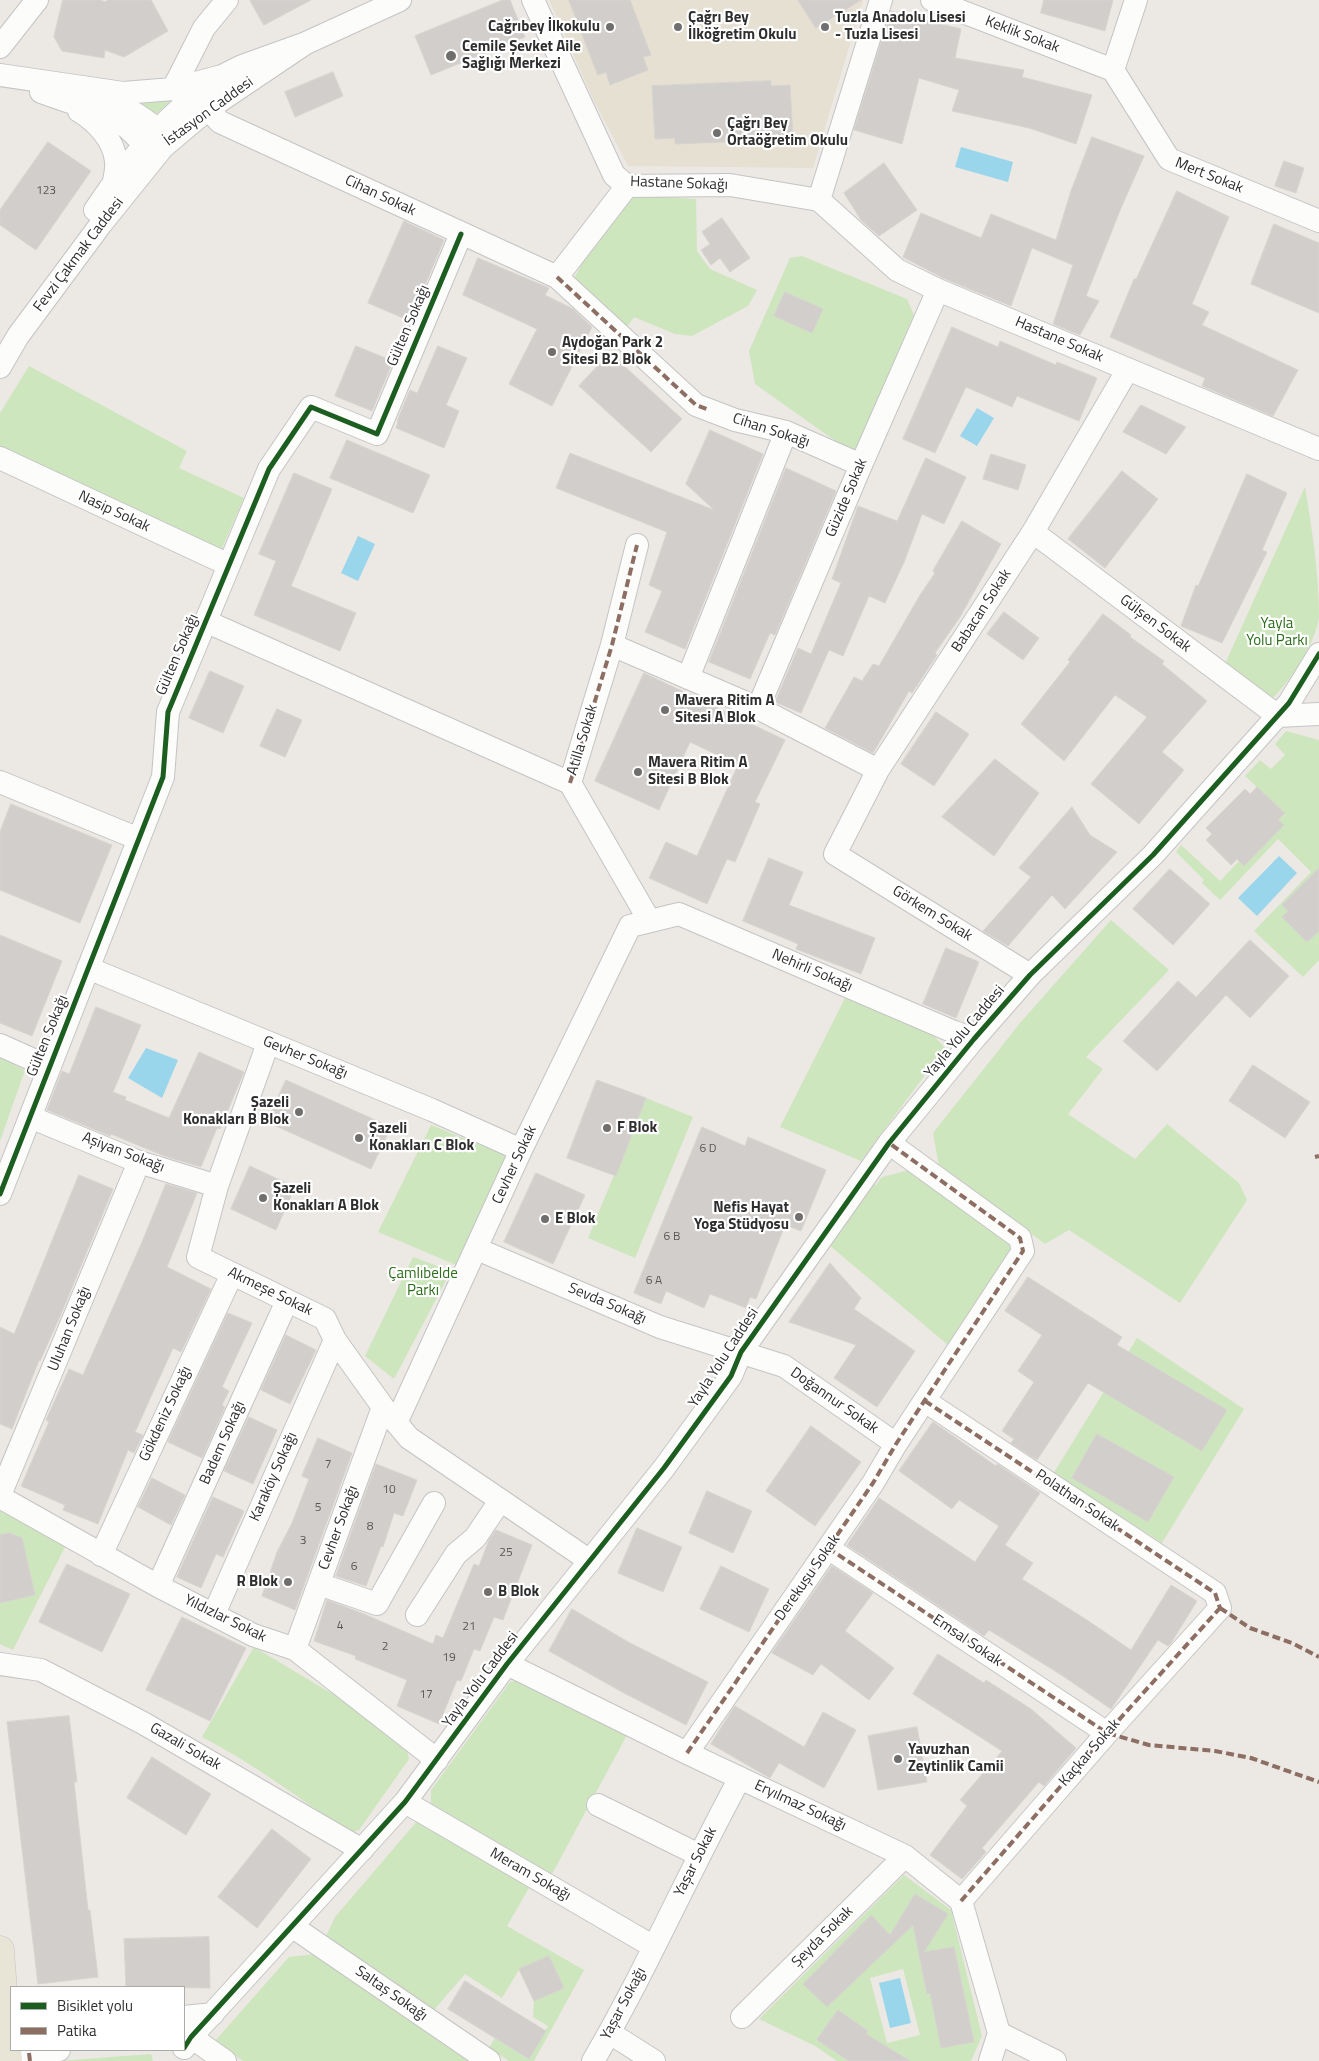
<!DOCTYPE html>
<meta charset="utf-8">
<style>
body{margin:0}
#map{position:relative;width:1319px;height:2061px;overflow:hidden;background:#ece8e4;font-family:"Titillium Web",sans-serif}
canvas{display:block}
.legend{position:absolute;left:10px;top:1986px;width:175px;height:65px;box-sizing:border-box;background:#fff;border:1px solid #ababab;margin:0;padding:6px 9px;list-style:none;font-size:15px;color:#2e2e2e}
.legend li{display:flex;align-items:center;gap:10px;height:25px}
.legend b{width:25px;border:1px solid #ababab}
</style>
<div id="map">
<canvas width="1319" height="2061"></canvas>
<ul class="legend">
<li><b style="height:6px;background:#1b5e20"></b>Bisiklet yolu</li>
<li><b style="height:6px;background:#8d6e63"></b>Patika</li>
</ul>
</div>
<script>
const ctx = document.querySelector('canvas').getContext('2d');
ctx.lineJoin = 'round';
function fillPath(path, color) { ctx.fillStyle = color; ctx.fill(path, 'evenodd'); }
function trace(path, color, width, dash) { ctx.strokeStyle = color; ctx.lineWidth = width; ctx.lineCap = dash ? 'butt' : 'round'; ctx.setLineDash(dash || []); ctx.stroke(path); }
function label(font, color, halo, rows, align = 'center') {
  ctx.font = font + ' "Titillium Web",sans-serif'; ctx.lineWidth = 4.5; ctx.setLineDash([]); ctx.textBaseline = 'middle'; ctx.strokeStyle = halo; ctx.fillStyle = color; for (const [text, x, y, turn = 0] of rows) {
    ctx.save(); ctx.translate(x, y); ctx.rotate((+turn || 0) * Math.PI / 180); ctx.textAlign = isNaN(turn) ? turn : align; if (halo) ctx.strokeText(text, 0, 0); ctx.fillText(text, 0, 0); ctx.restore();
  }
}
fillPath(new Path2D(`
 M549 0H863L813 168 628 166 593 99Z`), '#e6e0d3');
fillPath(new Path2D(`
 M173 99 155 115 139 104Z
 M631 195 696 199 697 251 710 269 757 290 748 306 692 336 675 334 634 317 625 330 573 281 590 247Z
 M802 256 907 299 914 315 858 446 851 452 755 384 749 351 790 258Z
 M29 366 187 451 179 468 244 498 219 555 0 452V413Z
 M1305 487C1312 529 1319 574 1319 617 1316 642 1291 680 1274 697L1268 698 1223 668Z
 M1286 731 1319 740V960L1303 977 1254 931 1311 872 1278 839 1220 900 1202 883 1204 880 1176 852 1181 845 1220 881 1285 813 1245 776 1260 760 1271 769 1285 755 1275 744Z
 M1111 920 1169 970 1086 1057 1103 1069 1068 1114 1135 1159 1167 1124 1239 1183 1247 1200 1180 1303 1069 1230 1045 1244 939 1166 933 1133 1020 1023Z
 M846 996 932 1034 945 1048 861 1161 780 1127Z
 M0 1058 25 1070 0 1141Z
 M646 1098 693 1117 635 1258 588 1238Z
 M431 1125 505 1155 503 1167 461 1267 378 1232Z
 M913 1169 1010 1240 1011 1258 948 1345 829 1245 871 1183 876 1185 882 1177Z
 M413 1257 451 1271 394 1379 365 1356Z
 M1137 1338 1244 1409 1162 1543 1053 1474Z
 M0 1508 65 1547 13 1650 0 1644Z
 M254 1647 341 1699 406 1746 409 1759 359 1830 349 1833C301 1799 254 1764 202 1737Z
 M519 1680 627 1735 552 1874 431 1804V1790L510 1682Z
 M418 1820 529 1888 507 1926 584 1970 534 2061H509L489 2048 495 2038 528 2059 548 2026 533 2017 534 2001 519 1970 502 1998 465 1974 433 2011 326 1936 335 1917Z
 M904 1875 951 1910 982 2036 971 2061H837L815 2046 759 2019ZM903 1969 920 2035 887 2043 870 1978Z
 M315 1954 469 2061H243L215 2041 289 1957Z
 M151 2054 153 2061H57Z`), '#cee6be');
fillPath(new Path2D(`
 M961 147 1013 162 1008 182 955 167Z
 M977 408 994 418 977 446 960 436Z
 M358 536 375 544 358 581 341 573Z
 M1279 856 1297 873 1257 916 1238 898Z
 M146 1048 178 1060 162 1098 128 1078Z
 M900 1978 911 2023 890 2028 879 1983Z`), '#99d6ec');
const building = new Path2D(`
 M63 0H100L105 2 108 0H151L168 31 124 57 105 50 104 58 62 51 54 37Z
 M250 0H311L264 25Z
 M503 0H510L525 37 431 75 415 36Z
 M569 0H630L651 55 643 57 648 70 610 85 606 72 598 75Z
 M798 0H861L816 28Z
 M1044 0H1113L1105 31 1041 13Z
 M891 11 961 29 955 58 1024 70 1022 77 1092 95 1076 144 1029 128 952 111 959 90 919 78 902 144 854 130Z
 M333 72 343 96 295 117 285 92Z
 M771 81V86L790 85 793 139 675 144V138L655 139 652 86Z
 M1092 137 1144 156 1121 208 1086 296 1099 301 1080 335 1053 324 1073 265 1032 248 1011 306 943 278 903 257 921 213 981 238 991 214 1056 240 1071 191Z
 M48 142 91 171 36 250 0 225V210Z
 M1284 161 1304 168 1296 193 1275 186Z
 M884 163 917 210 879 236 861 220 844 193Z
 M1177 191 1229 217 1192 304 1209 312 1202 325 1298 370 1273 416 1202 386 1205 378 1110 337 1134 279H1136Z
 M722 218 750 258 730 272 720 258 711 265 701 250 710 244 702 232Z
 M404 221 444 240 410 321 368 303Z
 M1274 224 1319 243V313L1251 284Z
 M478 258 549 288 545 295 573 309 592 327 552 406 509 384 537 329 463 295Z
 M785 292 823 309 812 333 774 316Z
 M952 327 998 347 1000 341 1056 365 1057 362 1097 378 1079 421 1017 396 1012 407 966 387 935 453 903 439Z
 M356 346 393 361 372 411 335 396Z
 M438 346 467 358 446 405 459 411 444 448 396 428 398 422 397 421 410 390 417 393Z
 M610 353 682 419 651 452 579 386Z
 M1141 405 1186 427 1166 454 1123 432Z
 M710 430 763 454 685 649 645 632 662 591 649 585 667 532 556 488 570 453 714 510 686 484Z
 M347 440 430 475 413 513 330 478Z
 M991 454 1026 465 1018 490 983 479Z
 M926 458 966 477 944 524 922 514 905 560 885 603 869 596 843 656 829 650 801 713 775 702 798 648 811 654 841 583 832 579 858 506 897 521Z
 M786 468 836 491 775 635 770 633 750 679 709 662Z
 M1122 471 1158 499 1105 568 1068 539Z
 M294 473 332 489 291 586 356 613 340 651 254 615 276 561 259 554Z
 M1247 474 1287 493 1262 550 1267 552 1222 643 1181 626 1196 585 1198 586Z
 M962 521 1001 544 960 617 935 653 937 655 912 693 909 691 873 753 825 728 854 677 862 681 873 664 879 666 920 595 935 573 933 571Z
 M1004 612 1039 638 1023 660 987 634Z
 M1103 614 1131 635 1130 637 1164 661 1162 664 1207 701 1162 752 1184 770 1139 824 1091 784 1147 717 1115 695 1064 761 1021 724 1070 662 1068 660Z
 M210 671 244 686 223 733 189 718Z
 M644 673 785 740 755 802 760 804 735 862 727 859 707 904 649 878 666 842 697 856 738 765 690 742 659 810 595 781Z
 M277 709 302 720 285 757 260 746Z
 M936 712 969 734 934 786 901 764Z
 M995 759 1039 793 994 856 942 817Z
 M1257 787 1285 813 1278 820 1284 825 1244 866 1237 859 1231 865 1206 840 1212 834 1206 828 1245 789 1250 794Z
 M11 804 112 845 80 923 0 890V832Z
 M1072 807 1090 835 1117 852 1065 909 1052 895 1008 946 983 931 1031 877 1019 868Z
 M769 858 803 872 789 905 875 938 861 974 796 949 798 944 743 921Z
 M1319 868V931L1307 942 1282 917 1288 911 1282 905Z
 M1170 869 1210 904 1173 945 1133 909Z
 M0 935 62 961 32 1036 0 1023Z
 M1250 940 1289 976 1250 1018 1226 995 1157 1071 1123 1041 1178 981 1196 997Z
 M946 948 979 962 956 1018 923 1004Z
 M96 1007 141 1025 113 1092 126 1097 125 1100 169 1118 199 1052 244 1072 220 1129 217 1128 201 1167 164 1156 111 1134 110 1136 47 1110 62 1071 69 1074Z
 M1253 1065 1310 1102 1285 1138 1229 1101Z
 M286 1080 391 1127 371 1169 267 1122Z
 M597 1080 646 1098 616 1176 567 1158Z
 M702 1127 745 1146 748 1137 826 1170 801 1231 785 1225 756 1299 750 1297 746 1308 710 1294 704 1308 666 1291 661 1304 634 1293Z
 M250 1166 295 1187 276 1230 231 1209Z
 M536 1173 585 1195 553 1264 504 1242Z
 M79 1175 113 1189 61 1314 40 1361 39 1360 12 1429 0 1424V1327L14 1334Z
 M166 1184 197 1193 167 1267 211 1289 181 1352 173 1348 135 1432 143 1435 134 1453 128 1450 98 1524 63 1510 65 1505 21 1486 49 1422 46 1420 69 1369 83 1375 142 1242Z
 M830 1263 861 1298 854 1309 915 1351 877 1407 834 1378 856 1345 789 1322Z
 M1028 1277 1122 1337 1117 1345 1227 1410 1202 1451 1088 1383 1037 1460 1011 1443 1014 1439 1002 1431 1034 1382 1018 1371 1042 1335 1005 1311Z
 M228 1313 252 1323 222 1387 229 1391 222 1405 225 1407 202 1458 168 1442Z
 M286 1335 316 1350 290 1404 261 1390Z
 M249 1417 277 1430 253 1484 224 1471Z
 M933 1422 996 1466 997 1464 1040 1493 1005 1545 1033 1563 1022 1579 1087 1620 1131 1650 1171 1585 1197 1601 1171 1643 1168 1646 1158 1640 1111 1709 1063 1676 989 1630 984 1636 847 1545 879 1498 975 1562 999 1526 959 1500 952 1509 899 1471Z
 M811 1426 861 1462 815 1526 766 1491Z
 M1097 1434 1174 1477 1148 1522 1072 1478Z
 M318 1438 352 1453 295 1610 262 1596 277 1552 292 1523 309 1479 302 1476Z
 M376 1464 417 1480 403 1516 394 1513 383 1547 381 1546 366 1586 336 1576Z
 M152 1478 185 1495 171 1525 138 1507Z
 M707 1491 752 1511 733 1553 689 1533Z
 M213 1497 244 1511 223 1557 216 1554 201 1588 177 1577Z
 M637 1528 682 1547 663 1592 618 1573Z
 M496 1530 532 1545 503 1620 494 1617 480 1651 474 1649 461 1681 457 1680 439 1724 397 1706 407 1680 355 1659 356 1656 314 1641 327 1600 364 1614 433 1644 436 1635 443 1638 474 1564 479 1566 489 1540Z
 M10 1533 22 1538 35 1595 0 1603V1535Z
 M67 1564 130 1594 102 1652 39 1622Z
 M721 1566 769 1589 749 1632 700 1609Z
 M832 1566 873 1593 845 1631 894 1668 869 1700 821 1664 813 1675 772 1653Z
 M572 1609 630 1643 708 1682 686 1725 622 1692 549 1651Z
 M182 1617 246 1648 210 1721 146 1690Z
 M938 1654 984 1683 986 1680 1031 1709 1076 1748 1044 1786 1039 1782 982 1848 986 1852 962 1879 930 1855 967 1806 960 1800 1002 1751 913 1694Z
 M735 1706 804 1747 823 1712 856 1730 824 1788 779 1763 770 1778 711 1744Z
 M69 1716 77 1782H74L88 1910H90L98 1977 38 1984 7 1722Z
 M917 1727 927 1782 878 1790 868 1736Z
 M152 1757 211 1794 186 1835 127 1798Z
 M272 1829 311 1859 257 1928 218 1897Z
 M915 1894 948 1914 924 1952 954 1947 974 2042 941 2048 930 1993 927 1994 913 1925 827 2007 803 1984 871 1915 890 1935Z
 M209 1937 210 1988 126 1987 124 1939Z
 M549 1956 564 1988 534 2001 519 1969Z
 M465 1981 546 2031 529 2059 448 2009Z
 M838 2010 868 2031 866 2034 910 2061H849L817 2040Z`);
fillPath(building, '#d1cecb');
trace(building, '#d7d4d0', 1);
const minor = new Path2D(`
 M533 0 614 175 627 186 730 185 819 200
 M932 0 1113 70
 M0 47 37 0
 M1113 70 1169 159 1319 221
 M1113 70 1136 0
 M0 75 123 93 173 89 222 76 242 66 306 43 400 0
 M173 89 204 28 227 0
 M41 92C68 102 97 109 122 124 135 131 141 148 156 148
 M100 96C124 106 145 117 163 135L164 143
 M208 109 220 122 557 277 627 186
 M79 111C96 121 114 140 116 161 117 168 115 175 114 181
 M819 200 897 270 938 290 1319 449
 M819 200 881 0
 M95 210C127 162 165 116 213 82
 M557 277 696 405 735 420 786 432 861 465
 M0 367 18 336 101 224 163 147 208 109 306 43
 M0 458 229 565
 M1033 532 1278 716
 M637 545 612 645 570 783 649 920
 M205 621 570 783
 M612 645 758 708 878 770
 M688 678 786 432
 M758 708 861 465 938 290
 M1278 716 1319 714
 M0 782 139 839
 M88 968 432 1110 521 1150
 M1030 975 835 854 878 770 1033 532 1128 369
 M268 1043 217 1186 198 1257 325 1319 335 1340 383 1407 409 1438 590 1561
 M0 1045 49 1067
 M30 1117 139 1162 217 1186
 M0 1194 163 777 168 712 269 469 311 407 377 434 461 234
 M477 1249 660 1327 784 1366 896 1444
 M925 1401 1215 1593 1220 1608 1107 1733 961 1901
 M396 1423 521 1150 630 926 679 914 954 1032 974 1039
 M0 1495 139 1162
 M0 1497 158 1586 253 1635 295 1649 437 1760
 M828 1548 1107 1733
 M101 1555 232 1274
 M319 1584 377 1604 434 1503
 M158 1586 287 1301
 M214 1614 335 1340
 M417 1615 456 1554 475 1538 500 1501
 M295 1649 383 1407
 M0 1664 41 1670 143 1723 362 1850
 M507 1664 687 1753 905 1856 961 1901 999 2033
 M687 1753 873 1483 896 1444 1023 1251 1020 1238 889 1143
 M405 1802 654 1947
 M598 1805 699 1855
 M293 1927 489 2061
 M184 2017 213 2014
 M742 2017 905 1856
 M610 2033 654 2061
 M999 2033 1055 2061
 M184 2038 191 2037 225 2061
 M184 2048 191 2037 405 1802 507 1664 664 1468 731 1376 741 1352 889 1143 974 1039 1030 975 1153 855 1289 703 1319 654
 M26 2053 59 2050
 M593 2061C647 1969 689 1871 740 1778
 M990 2061 999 2033`);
const major = new Path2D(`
 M0 1950 8 2061`);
trace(minor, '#c5c4c5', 24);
trace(major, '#c6c5c4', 29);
trace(minor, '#fcfcfb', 22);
trace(major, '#e8e4d6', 28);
trace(new Path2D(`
 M557 277 696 405 707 409
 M570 783 612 645 637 545
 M1315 1157 1319 1156
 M925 1401 1215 1593 1220 1608
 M828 1548 1107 1733 1149 1745 1215 1751 1251 1758 1319 1782
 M1220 1608 1250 1628 1292 1643 1319 1657
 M687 1753 873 1483 896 1444 1023 1251 1020 1238 889 1143
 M961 1901 1107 1733 1220 1608
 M29 2053 30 2061`), '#8d6e63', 4, [8, 4]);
trace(new Path2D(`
 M0 1194 163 777 168 712 269 469 311 407 377 434 461 234
 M184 2048 191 2037 405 1802 507 1664 664 1468 731 1376 741 1352 889 1143 974 1039 1030 975 1153 855 1289 703 1319 654`), '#1b5e20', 5);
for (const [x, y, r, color] of [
 [610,27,5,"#706f6e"],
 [678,27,5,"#706f6e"],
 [825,27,5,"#706f6e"],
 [451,56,6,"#706f6e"],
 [717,133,5,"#706f6e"],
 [552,352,5,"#706f6e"],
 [665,710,5,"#706f6e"],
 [638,772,5,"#706f6e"],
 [299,1112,5,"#706f6e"],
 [607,1128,5,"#706f6e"],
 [359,1138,5,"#706f6e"],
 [263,1198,5,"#706f6e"],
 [799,1217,5,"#706f6e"],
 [545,1219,5,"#706f6e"],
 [288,1582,5,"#706f6e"],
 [488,1592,5,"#706f6e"],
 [898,1759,5,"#706f6e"]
]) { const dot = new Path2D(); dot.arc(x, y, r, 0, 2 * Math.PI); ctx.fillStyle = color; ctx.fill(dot); trace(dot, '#fff', 2); }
label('12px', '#585857', null, [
 ["123",46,191],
 ["6 D",708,1149],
 ["6 B",672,1237],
 ["6 A",654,1281],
 ["7",328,1465],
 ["10",389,1490],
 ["5",318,1508],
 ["8",370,1527],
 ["3",303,1541],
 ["25",506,1553],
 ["6",354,1567],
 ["4",340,1626],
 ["21",469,1627],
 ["2",385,1647],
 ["19",449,1658],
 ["17",426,1695]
]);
label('bold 15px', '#2e2e2e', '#fff', [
 ["Çağrı Bey",688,18],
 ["İlköğretim Okulu",688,35],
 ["Tuzla Anadolu Lisesi",835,18],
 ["- Tuzla Lisesi",835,35],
 ["Cağrıbey İlkokulu",600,27,"right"],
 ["Cemile Şevket Aile",462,47],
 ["Sağlığı Merkezi",462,64],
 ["Çağrı Bey",727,124],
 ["Ortaöğretim Okulu",727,141],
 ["Aydoğan Park 2",562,343],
 ["Sitesi B2 Blok",562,360],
 ["Mavera Ritim A",675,701],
 ["Sitesi A Blok",675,718],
 ["Mavera Ritim A",648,763],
 ["Sitesi B Blok",648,780],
 ["Şazeli",289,1103,"right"],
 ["Konakları B Blok",289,1120,"right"],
 ["F Blok",617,1128],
 ["Şazeli",369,1129],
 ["Konakları C Blok",369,1146],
 ["Şazeli",273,1189],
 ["Konakları A Blok",273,1206],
 ["Nefis Hayat",789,1208,"right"],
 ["Yoga Stüdyosu",789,1225,"right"],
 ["E Blok",555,1219],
 ["R Blok",278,1582,"right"],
 ["B Blok",498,1592],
 ["Yavuzhan",908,1750],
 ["Zeytinlik Camii",908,1767]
], 'left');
label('15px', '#2e2e2e', '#fff', [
 ["Keklik Sokak",1022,35,21],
 ["İstasyon Caddesi",209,112,-36],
 ["Mert Sokak",1209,176,22],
 ["Hastane Sokağı",679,184,2],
 ["Cihan Sokak",380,196,25],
 ["Fevzi Çakmak Caddesi",79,255,-53],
 ["Gülten Sokağı",409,326,-67],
 ["Hastane Sokak",1059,340,23],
 ["Cihan Sokağı",771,431,18],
 ["Güzide Sokak",847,498,-67],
 ["Nasip Sokak",114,512,25],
 ["Babacan Sokak",982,611,-57],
 ["Gülşen Sokak",1155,624,37],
 ["Gülten Sokağı",178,655,-67],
 ["Atilla Sokak",583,740,-73],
 ["Görkem Sokak",932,914,32],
 ["Nehirli Sokağı",812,971,23],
 ["Yayla Yolu Caddesi",965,1032,-50],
 ["Gülten Sokağı",48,1036,-68],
 ["Gevher Sokağı",305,1058,22],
 ["Aşiyan Sokağı",123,1153,21],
 ["Cevher Sokak",515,1165,-65],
 ["Akmeşe Sokak",270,1292,26],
 ["Sevda Sokağı",607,1304,23],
 ["Uluhan Sokağı",70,1329,-68],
 ["Yayla Yolu Caddesi",724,1358,-57],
 ["Doğannur Sokak",834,1401,35],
 ["Gökdeniz Sokağı",166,1414,-65],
 ["Badem Sokağı",223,1443,-66],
 ["Karaköy Sokağı",274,1477,-66],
 ["Polathan Sokak",1077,1501,34],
 ["Cevher Sokağı",339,1528,-70],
 ["Derekuşu Sokak",808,1578,-55],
 ["Yıldızlar Sokak",225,1619,26],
 ["Emsal Sokak",967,1641,34],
 ["Yayla Yolu Caddesi",481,1680,-53],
 ["Gazali Sokak",185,1747,30],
 ["Kaçkar Sokak",1090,1753,-49],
 ["Eryılmaz Sokağı",800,1806,25],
 ["Yaşar Sokak",696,1862,-63],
 ["Meram Sokağı",530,1875,30],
 ["Şeyda Sokak",823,1937,-45],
 ["Saltaş Sokağı",391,1994,35],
 ["Yaşar Sokağı",624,2004,-62]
]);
label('15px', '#2c6e1b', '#fff', [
 ["Yayla",1277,624],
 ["Yolu Parkı",1277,641],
 ["Çamlıbelde",423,1274],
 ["Parkı",423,1291]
]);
</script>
